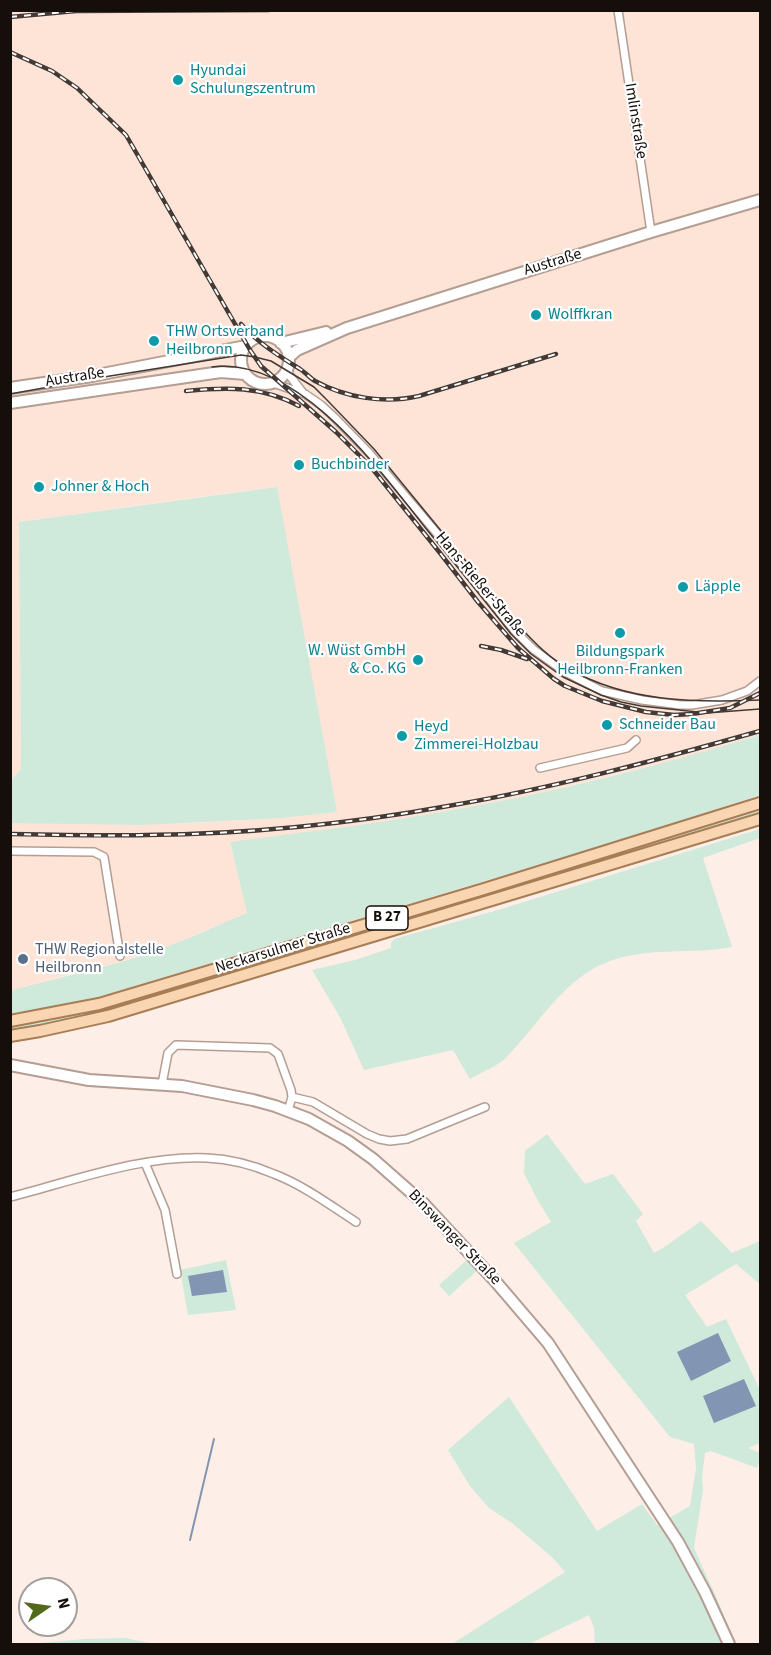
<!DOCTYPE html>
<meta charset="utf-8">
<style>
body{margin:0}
#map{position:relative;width:771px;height:1655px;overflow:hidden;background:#fdeee7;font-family:"Source Sans 3",sans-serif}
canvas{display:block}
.frame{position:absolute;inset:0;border:12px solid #160e0a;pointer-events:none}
.north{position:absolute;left:18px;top:1577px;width:60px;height:60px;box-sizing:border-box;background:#fff;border:2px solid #a29f9d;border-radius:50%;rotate:77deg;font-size:16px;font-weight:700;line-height:24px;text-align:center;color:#160e0a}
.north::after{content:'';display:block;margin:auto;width:21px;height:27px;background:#51691a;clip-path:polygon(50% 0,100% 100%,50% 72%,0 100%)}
</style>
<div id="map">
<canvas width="771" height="1655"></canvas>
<div class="frame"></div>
<div class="north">N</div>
</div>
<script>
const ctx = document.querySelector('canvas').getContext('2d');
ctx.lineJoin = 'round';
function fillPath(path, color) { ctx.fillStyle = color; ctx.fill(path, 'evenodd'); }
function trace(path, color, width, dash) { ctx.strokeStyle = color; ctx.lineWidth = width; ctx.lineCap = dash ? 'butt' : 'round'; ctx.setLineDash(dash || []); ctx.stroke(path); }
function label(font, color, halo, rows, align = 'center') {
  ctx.font = font + ' "Source Sans 3",sans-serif'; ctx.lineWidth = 4.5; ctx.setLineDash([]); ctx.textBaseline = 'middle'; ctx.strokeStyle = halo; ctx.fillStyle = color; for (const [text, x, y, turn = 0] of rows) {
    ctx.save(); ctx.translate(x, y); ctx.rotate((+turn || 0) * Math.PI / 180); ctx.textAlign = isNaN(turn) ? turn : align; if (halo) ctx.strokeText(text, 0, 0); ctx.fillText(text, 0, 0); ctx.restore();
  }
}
fillPath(new Path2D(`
 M11 11H760V735L691 756 527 796 407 818 230 843 247 913 166 947 113 964 62 976 11 991V823H191L282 818 337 812 276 487 190 498 19 522 21 769 11 780Z`), '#fee4d7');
fillPath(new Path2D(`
 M277 487 337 812 282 818 142 825 11 823V780L21 769 19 522Z
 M760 735V795L635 836 84 1001 45 1009 11 1013 10 991C62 976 117 966 166 947 193 937 220 924 247 913L230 842C302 832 375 824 446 811 553 793 657 766 760 735Z
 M760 810V814L113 1009 60 1021 11 1030 10 1027 72 1016 165 991Z
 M760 823V825L131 1015 28 1038Z
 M760 829V838L703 858 732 947C690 955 646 946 605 963 571 976 544 1014 521 1041 515 1047 509 1056 502 1061 493 1068 480 1073 470 1079L453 1050 364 1070 340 1017 312 970 355 960 391 948V943L394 939 498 910Z
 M547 1134 585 1184 613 1174 643 1214 636 1221 654 1253 663 1248 701 1221 732 1253 760 1241V1284L736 1264 685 1295 707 1327 726 1319 760 1390V1443L748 1448 760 1453V1459L757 1468 711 1451 705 1453 702 1477 703 1490 694 1548 717 1599 736 1644H595L594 1628 589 1615 529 1644H452L565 1572 553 1558 512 1523 488 1507 470 1486 448 1450 509 1397 597 1531 642 1504 657 1525 690 1506 696 1468 694 1444 670 1437 514 1243 551 1222 536 1197 524 1173 525 1151Z
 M468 1259 478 1270 449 1296 439 1285Z
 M226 1260 236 1310 188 1315 180 1270Z
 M125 1638 154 1644H37L39 1643 86 1639Z`), '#cfe9db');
fillPath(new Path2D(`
 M223 1270 227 1292 192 1296 188 1276Z
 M718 1333 731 1361 691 1381 677 1352Z
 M744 1379 756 1406 714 1423 703 1396Z`), '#8295b2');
trace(new Path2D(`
 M190 1540 214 1439`), '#8295b2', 2);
const street = new Path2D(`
 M618 10 651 232
 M287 368 290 376 303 393
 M273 383 305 394 321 405 334 417 369 453 440 537 515 631 533 649 565 672 602 691 642 700 680 705H692L722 700 747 691 760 681
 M540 768 627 748 636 740
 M10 851 94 852 104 857 120 956
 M162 1084 168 1053 176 1045 270 1048 278 1054 291 1090 292 1097 288 1111
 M292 1097 313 1102 367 1134 379 1139 390 1141 407 1139 485 1107
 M145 1163 165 1210 177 1274
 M10 1197C73 1181 142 1155 207 1158 230 1159 253 1165 274 1174 303 1185 330 1205 356 1222`);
const secondary = new Path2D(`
 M241 360a24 24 0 1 1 48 0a24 24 0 1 1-48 0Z
 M281 343 326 332
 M289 357 297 350 347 328 651 232 760 200
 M10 388 92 376 246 346
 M10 403 207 374 221 372 245 374
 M10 1065 89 1080 182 1086 253 1100 275 1106 309 1119 348 1141 373 1159 423 1203 496 1282 548 1343 678 1542 705 1592 729 1644`);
const primary = new Path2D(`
 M10 1021 99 1004 484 889 760 803
 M10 1036 40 1031 108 1016 760 819`);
trace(street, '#b49d92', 10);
trace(secondary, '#b49d92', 14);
trace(primary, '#a77d55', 14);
trace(street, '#fff', 7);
trace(secondary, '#fff', 10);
trace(primary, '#f9d5b2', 10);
trace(new Path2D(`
 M212 367C298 355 381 472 428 531 456 565 484 600 511 634L531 654 563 677 601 695 621 702 641 706 707 713 760 709
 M10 394 110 376 241 355 255 357 271 361 314 387 327 400 374 449 520 627C534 642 550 659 569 669 627 702 695 703 760 700`), '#433935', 1.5);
const rail = new Path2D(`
 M10 17 76 11 269 10
 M10 52 52 71 77 88 126 135 250 350 261 366 269 373 336 432 371 467 440 553 478 602 518 648 554 679 565 686 602 701 646 712 674 715 692 714 730 708 760 693
 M241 324C258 343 279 356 300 369 306 373 310 378 315 381 346 398 385 404 419 396L556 354
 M186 391C227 387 262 386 299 406
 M481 646 501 650 527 659
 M10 834C56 835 101 836 146 835 247 834 349 824 448 806 554 788 657 760 760 731`);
trace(rail, '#433935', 4.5);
trace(rail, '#fff', 2, [7]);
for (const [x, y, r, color] of [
 [178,80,6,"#0f9aa8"],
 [536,315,6,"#0f9aa8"],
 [154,341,6,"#0f9aa8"],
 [299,465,6,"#0f9aa8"],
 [39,487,6,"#0f9aa8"],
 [683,587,6,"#0f9aa8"],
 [620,633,6,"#0f9aa8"],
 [418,660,6,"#0f9aa8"],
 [607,725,6,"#0f9aa8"],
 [402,736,6,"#0f9aa8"],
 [23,959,6,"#5c6f8a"]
]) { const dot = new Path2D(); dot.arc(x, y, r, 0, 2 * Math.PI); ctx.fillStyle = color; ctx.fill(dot); trace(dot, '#fff', 2); }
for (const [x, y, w] of [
 [387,918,42]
]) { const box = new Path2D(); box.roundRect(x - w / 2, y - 12, w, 24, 4.5); ctx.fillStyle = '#fff'; ctx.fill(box); trace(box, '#160e0a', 1.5); }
label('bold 15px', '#160e0a', null, [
 ["B 27",387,918]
]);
label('16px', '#0d838f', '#fff', [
 ["Hyundai",190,71],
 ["Schulungszentrum",190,89],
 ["Wolffkran",548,315],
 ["THW Ortsverband",166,332],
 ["Heilbronn",166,350],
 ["Buchbinder",311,465],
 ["Johner & Hoch",51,487],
 ["Läpple",695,587],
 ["W. Wüst GmbH",406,651,"right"],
 ["& Co. KG",406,669,"right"],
 ["Bildungspark",620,652,"center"],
 ["Heilbronn-Franken",620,670,"center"],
 ["Schneider Bau",619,725],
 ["Heyd",414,727],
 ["Zimmerei-Holzbau",414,745]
], 'left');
label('16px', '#160e0a', '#fff', [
 ["Imlinstraße",635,121,81],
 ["Austraße",553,263,-17],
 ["Austraße",75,378,-9],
 ["Hans-Rießer-Straße",480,585,50],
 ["Neckarsulmer Straße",283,949,-17],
 ["Binswanger Straße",454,1238,46]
]);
label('16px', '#4e5e75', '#fff', [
 ["THW Regionalstelle",35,950],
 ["Heilbronn",35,968]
], 'left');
</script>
